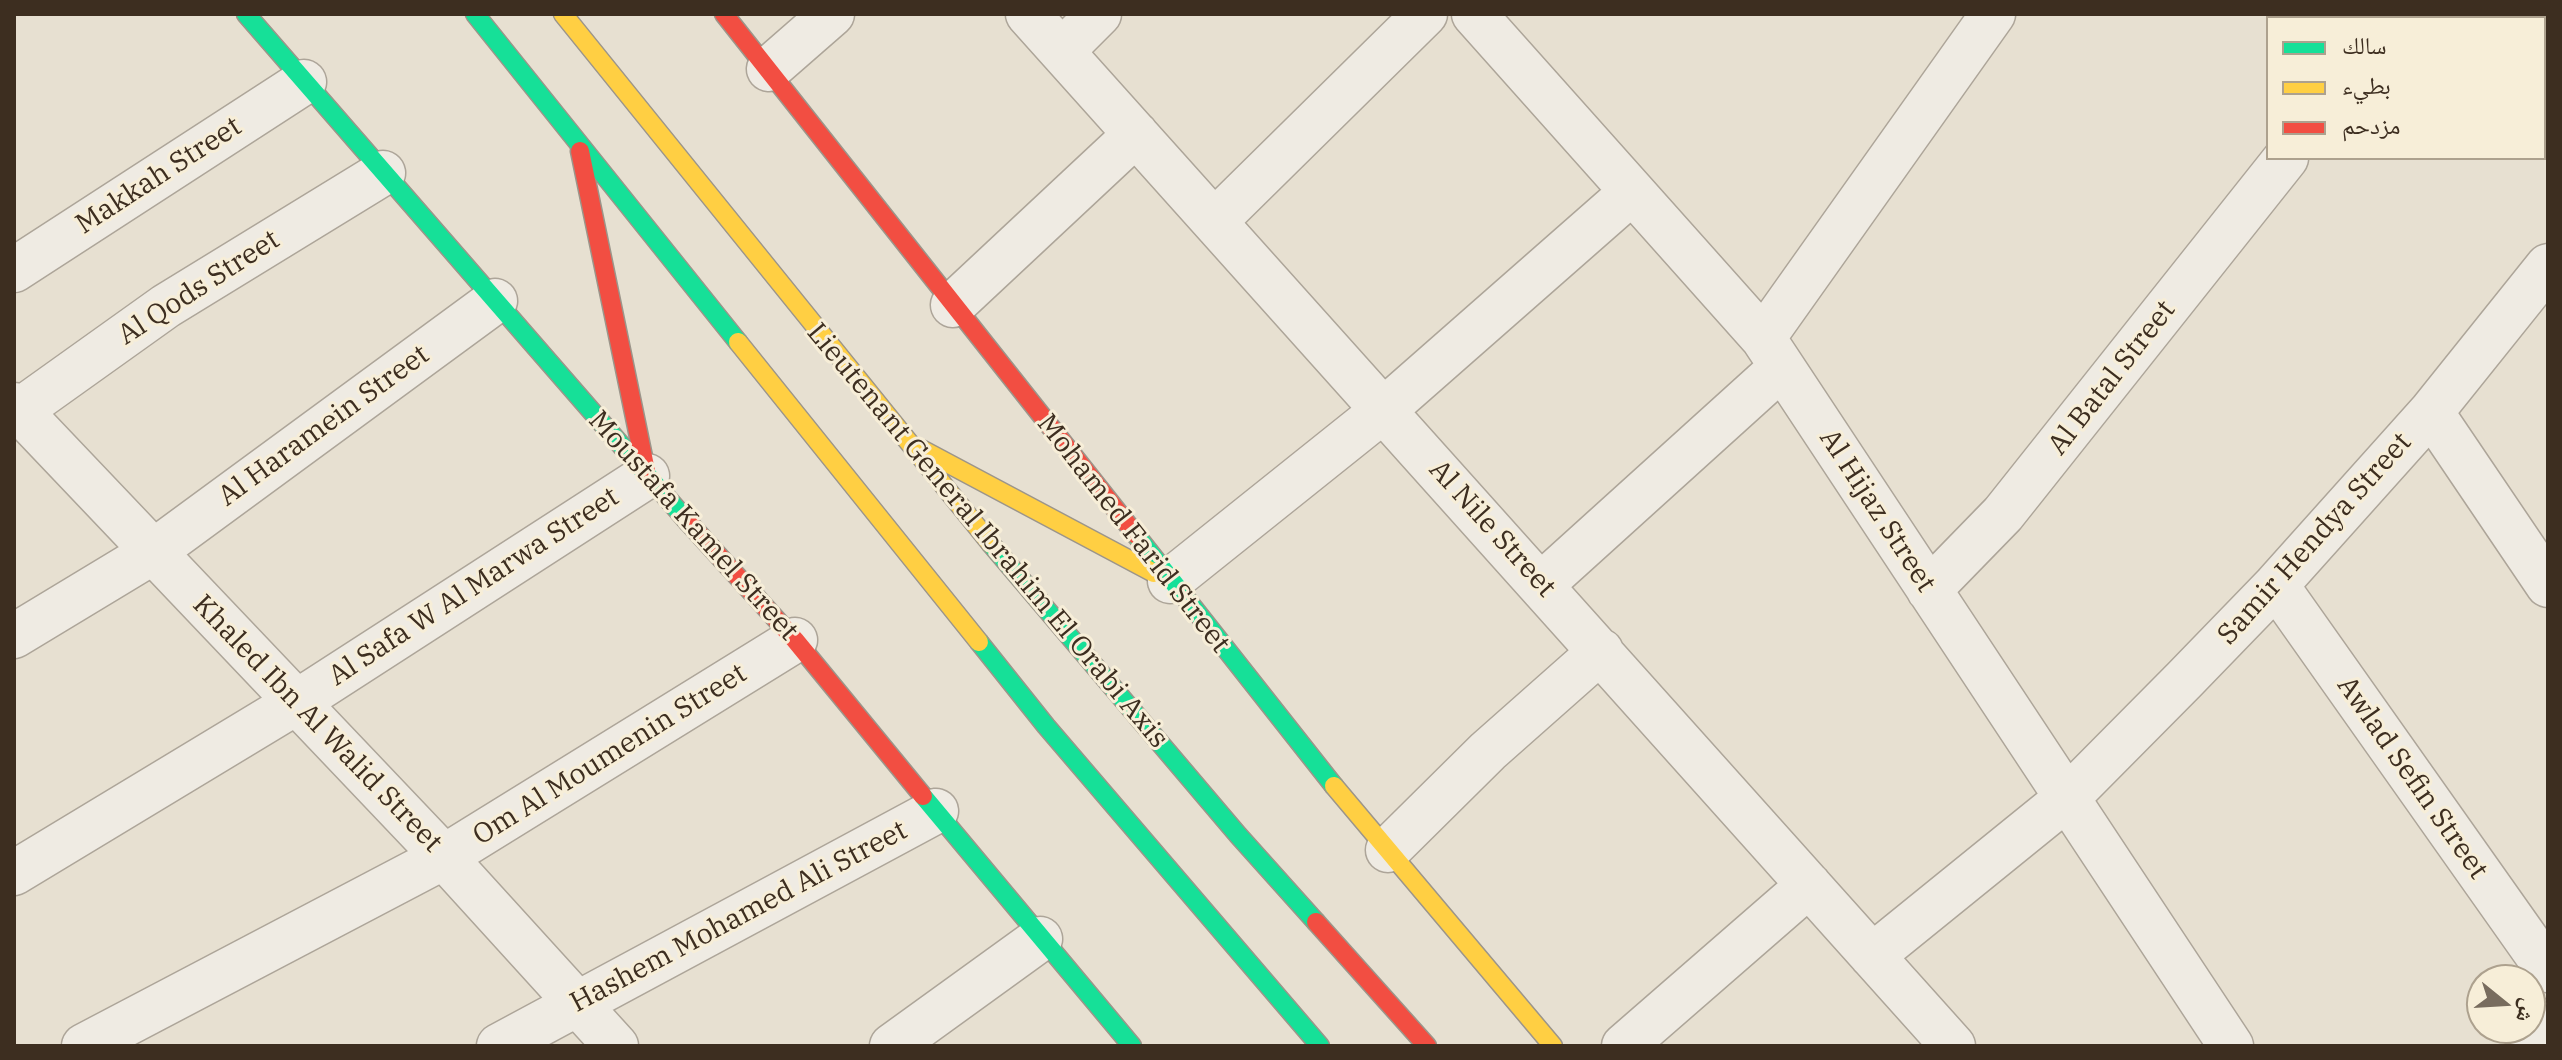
<!DOCTYPE html>
<meta charset="utf-8">
<style>
body{margin:0}
#map{position:relative;width:2562px;height:1060px;overflow:hidden;background:#e7e0d1;font-family:"IBM Plex Serif","Noto Naskh Arabic",serif}
canvas{display:block}
.frame{position:absolute;inset:0;border:16px solid #3d2e20;pointer-events:none}
.legend{position:absolute;left:2266px;top:16px;width:280px;height:144px;box-sizing:border-box;background:#f7eed8;border:2px solid #ada18e;margin:0;padding:10px 14px;list-style:none;font-size:24px;color:#3d2e20}
.legend li{display:flex;align-items:center;gap:16px;height:40px}
.legend b{width:40px;border:2px solid #ada18e}
.north{position:absolute;left:2466px;top:964px;width:80px;height:80px;box-sizing:border-box;background:#f7eed8;border:2px solid #ada18e;border-radius:50%;rotate:108deg;font-size:22px;font-weight:700;line-height:32px;text-align:center;color:#3d2e20}
.north::after{content:'';display:block;margin:auto;width:28px;height:36px;background:#786c5e;clip-path:polygon(50% 0,100% 100%,50% 72%,0 100%)}
</style>
<div id="map">
<canvas width="2562" height="1060"></canvas>
<div class="frame"></div>
<ul class="legend">
<li><b style="height:10px;background:#16e098"></b>سالك</li>
<li><b style="height:10px;background:#ffcf43"></b>بطيء</li>
<li><b style="height:10px;background:#f24e42"></b>مزدحم</li>
</ul>
<div class="north">ش</div>
</div>
<script>
const ctx = document.querySelector('canvas').getContext('2d');
ctx.lineJoin = 'round';
function trace(path, color, width, dash) { ctx.strokeStyle = color; ctx.lineWidth = width; ctx.lineCap = dash ? 'butt' : 'round'; ctx.setLineDash(dash || []); ctx.stroke(path); }
function label(font, color, halo, rows, align = 'center') {
  ctx.font = font + ' "IBM Plex Serif",serif'; ctx.lineWidth = 6; ctx.setLineDash([]); ctx.textBaseline = 'middle'; ctx.strokeStyle = halo; ctx.fillStyle = color; for (const [text, x, y, turn = 0] of rows) {
    ctx.save(); ctx.translate(x, y); ctx.rotate((+turn || 0) * Math.PI / 180); ctx.textAlign = isNaN(turn) ? turn : align; if (halo) ctx.strokeText(text, 0, 0); ctx.fillText(text, 0, 0); ctx.restore();
  }
}
const street = new Path2D(`
 M1028 14 1953 1046
 M1474 14 1763 338 2231 1046
 M2326 14 2342 18
 M1062 51 1099 14
 M769 69 832 14
 M2544 71 2548 72
 M1215 221 1425 14
 M14 270 304 82
 M953 305 1136 134
 M1763 338 1993 14
 M14 405 444 857 616 1046
 M19 411 166 306 383 173
 M2431 412 2548 585
 M1170 581 1385 409 1632 192
 M1541 585 1782 367
 M2276 585 2548 970
 M1929 590 2003 514 2286 158
 M14 636 153 552 495 301
 M1388 850 1488 751 1601 651
 M14 873 297 702 647 476
 M1872 956 2067 798 2184 680 2276 585 2431 412 2548 266
 M84 1046 444 857 795 640
 M499 1046 936 811
 M892 1046 1040 939
 M1624 1046 1809 885
 M2528 1046 2548 1021`);
const fast = new Path2D(`
 M246 14 688 522
 M475 14 738 342
 M1136 535 1334 786
 M991 544 1238 835 1316 922
 M979 642 1046 726 1320 1046
 M923 796 1132 1046`);
const slow = new Path2D(`
 M563 14 991 544
 M738 342 979 642
 M921 449 1154 573
 M1334 786 1553 1046`);
const jam = new Path2D(`
 M724 14 1136 535
 M580 151 646 471
 M688 522 795 640 923 796
 M1316 922 1427 1046`);
trace(street, '#ada599', 47);
trace(fast, '#9c958a', 21);
trace(slow, '#9c958a', 21);
trace(jam, '#9c958a', 21);
trace(street, '#efebe3', 44);
trace(fast, '#16e098', 18);
trace(slow, '#ffcf43', 18);
trace(jam, '#f24e42', 18);
label('28px', '#3d2e20', '#f7eed8', [
 ["Makkah Street",159,176,-33],
 ["Al Qods Street",199,288,-33],
 ["Al Batal Street",2112,378,-52],
 ["Al Haramein Street",324,426,-36],
 ["Al Hijaz Street",1877,511,57],
 ["Moustafa Kamel Street",693,526,48],
 ["Al Nile Street",1492,529,48],
 ["Mohamed Farid Street",1133,534,52],
 ["Lieutenant General Ibrahim El Orabi Axis",987,536,50],
 ["Samir Hendya Street",2315,539,-48],
 ["Al Safa W Al Marwa Street",474,587,-33],
 ["Khaled Ibn Al Walid Street",317,724,46],
 ["Om Al Moumenin Street",610,755,-32],
 ["Awlad Sefin Street",2412,778,55],
 ["Hashem Mohamed Ali Street",739,917,-28]
]);
</script>
